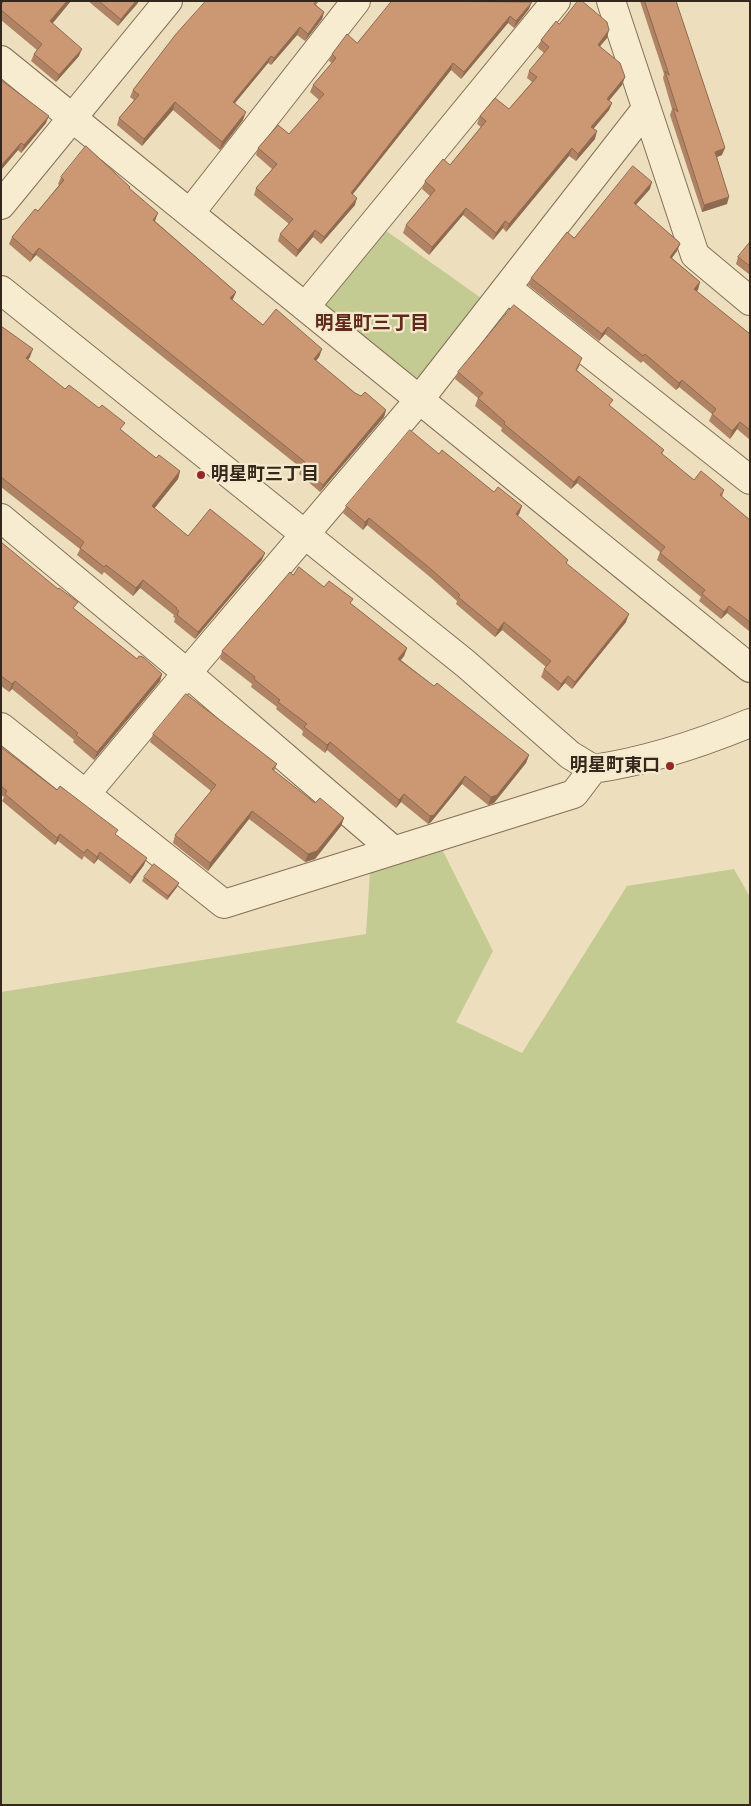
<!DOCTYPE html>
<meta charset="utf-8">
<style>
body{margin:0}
#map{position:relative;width:751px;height:1806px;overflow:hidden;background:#eddfbd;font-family:Bitter,serif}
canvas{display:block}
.frame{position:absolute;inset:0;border:2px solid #34271b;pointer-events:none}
</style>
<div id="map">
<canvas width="751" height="1806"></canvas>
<div class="frame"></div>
</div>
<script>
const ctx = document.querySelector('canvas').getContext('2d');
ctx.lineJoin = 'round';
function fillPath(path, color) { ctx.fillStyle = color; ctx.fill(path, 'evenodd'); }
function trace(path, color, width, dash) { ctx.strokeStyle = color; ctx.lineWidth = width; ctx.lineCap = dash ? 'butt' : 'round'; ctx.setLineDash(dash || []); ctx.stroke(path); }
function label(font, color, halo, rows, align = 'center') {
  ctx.font = font + ' Bitter,"Noto Sans JP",serif'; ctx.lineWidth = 4.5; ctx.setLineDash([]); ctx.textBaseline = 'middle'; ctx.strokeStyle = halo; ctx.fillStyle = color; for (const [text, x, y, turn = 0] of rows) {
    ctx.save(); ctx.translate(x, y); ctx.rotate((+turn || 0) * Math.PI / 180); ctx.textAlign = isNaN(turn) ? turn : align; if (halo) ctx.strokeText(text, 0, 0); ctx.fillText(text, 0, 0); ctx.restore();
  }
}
fillPath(new Path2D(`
 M382 228 484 300 428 375 401 381 322 316 325 297Z
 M443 851 493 951 456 1022 522 1053 627 886 734 869 750 897V1805H1V992L366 934 370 872Z`), '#c3ca92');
const minor = new Path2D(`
 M611 1 695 255 750 301
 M1 60 750 668
 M1 205 168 1
 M190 213 356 1
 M507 288 750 480
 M1 290 466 664 570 755 593 769C648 761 699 744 750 723
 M305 307 556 1
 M1 518 187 673 393 850
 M1 727 224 904 574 794 593 769
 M85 795 187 673 419 400 646 109`);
trace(minor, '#846f57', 30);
trace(minor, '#f8ecd0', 28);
fillPath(new Path2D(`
 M4 1H71L52 23 79 56 56 82 31 61 34 54 37 50 1 20V5Z
 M88 1H138L118 26Z
 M206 1H319L316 5 324 12 322 19 305 41 297 35 271 65 268 63 235 103 243 120 220 150 173 110 142 146 117 125 119 118 134 100 130 97 133 90Z
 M640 1H676L722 155 717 157 727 204 702 212 670 115 672 109 663 78 664 74Z
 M529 9 514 28 508 23 461 79 451 70 353 194 355 205 321 244 313 237 296 257 278 241 280 234 289 224 254 195 256 188 272 169 256 155 258 148 289 134 319 100 310 92 313 85 332 63 329 61 332 54 357 43Z
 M559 24 607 38 600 46 625 77 622 85 609 101 612 103 609 110 594 128 595 139 576 161 569 156 506 232 503 228 493 240 463 215 429 255 403 233 406 225 430 196 422 189 425 181 450 165 481 127 477 124 480 116 509 109 532 82 527 78 529 71 544 53 538 48 541 40Z
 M1 80 46 123 21 153 18 150 1 170Z
 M61 177 130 187 129 189 155 221 236 292 232 300 263 325 322 349 319 357 316 361 355 393 386 410 384 417 320 492 299 474 301 468 36 255 30 262 9 244 12 237 38 211 59 185 58 184Z
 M650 189 636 205 680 244 677 251 672 258 700 282 696 291 750 334V440L737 429 730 439 709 421 712 414 679 387 676 390 643 361 641 363 605 334 599 341 528 285 531 278 574 238Z
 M750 242V275L736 264 738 257Z
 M1 326 30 357 28 360 65 389 122 431 156 458 180 471 178 479 154 508 188 536 262 560 195 639 174 622 175 618 173 617 174 615 140 588 133 596 104 572 102 575 77 555 80 549 1 487Z
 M580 365 577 370 611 407 664 450 662 454 694 480 724 490 722 497 750 520V632L727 613 721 619 699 601 701 597 657 560 660 552 577 483 571 489 501 431 502 428 475 406 478 398 455 379 458 372Z
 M439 454 494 492 522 506 519 514 517 516 568 560 566 563 626 622 572 689 565 683 558 691 541 677 544 669 546 667 502 630 495 637 456 604 457 601 430 577 367 525 363 530 343 513 346 506Z
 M1 542 75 610 137 659 162 674 160 681 94 760 73 742 74 740 12 689 9 692 1 686Z
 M293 575 324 587 351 604 407 648 404 656 401 660 434 686 529 755 526 763 494 803 488 805 462 784 431 822 428 824 401 802 396 808 327 750 325 753 302 735 303 731 276 709 277 707 251 687 252 684 220 659 222 651Z
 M153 734 277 764 274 771 315 803 344 818 341 826 315 859 305 862 249 819 208 871 173 843 175 835 211 791 150 742Z
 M1 747 116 835 144 865 130 884 98 859 94 864 84 856 82 860 58 841 55 845 2 801 4 797 1 795Z
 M144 877 177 887 167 900 142 881Z`), '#af8363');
fillPath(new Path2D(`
 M67 1H71L48 29 50 21Z
 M136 1H138V3L118 26 121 19Z
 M532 2 529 9 514 28 516 21Z
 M324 12 322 19 305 41 308 34Z
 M510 16 508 23 461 79 464 72Z
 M300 27 297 35 271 65 274 58Z
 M609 30 607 38 595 52 598 45Z
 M82 49 79 56 56 82 59 75Z
 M271 56 268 63 230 109 233 102Z
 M453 63 451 70 348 200 351 193Z
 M625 77 622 85 604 106 607 99Z
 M175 102 173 110 142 146 144 139Z
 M612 103 609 110 589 134 591 127Z
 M246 112 243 120 220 150 222 142Z
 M49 116 46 123 21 153 24 145Z
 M597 131 595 139 576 161 578 154Z
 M21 143 18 150 1 170V166Z
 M572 148 569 156 506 232 509 224Z
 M725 148 722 155 712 159 715 152Z
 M652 182 650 189 631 210 634 203Z
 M729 197 727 204 702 212 704 205Z
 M357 198 355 205 321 244 324 237Z
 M466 208 463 215 429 255 432 247Z
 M158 213 155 221 150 227 153 220Z
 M505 221 503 228 493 240 496 233Z
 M315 230 313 237 296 257 298 250Z
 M680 244 677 251 667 264 670 257Z
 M39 248 36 255 30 262 33 255Z
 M700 282 698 290 692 296 694 289Z
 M236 292 233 299 228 306 230 298Z
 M608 327 605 334 599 341 602 334Z
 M33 349 30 357 23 365 26 358Z
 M322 349 319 357 311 366 314 359Z
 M682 380 679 387 676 390 679 383Z
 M386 410 384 417 320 492 323 485Z
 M740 422 737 429 730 439 732 431Z
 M180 471 178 479 150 514 152 506Z
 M579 476 577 483 571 489 574 482Z
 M522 506 519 514 513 522 516 514Z
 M369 518 367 525 363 530 365 522Z
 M265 553 262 560 195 639 198 632Z
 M143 580 140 588 133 596 136 588Z
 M729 606 727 613 721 619 724 612Z
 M629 614 626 622 572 689 575 682Z
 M504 622 502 630 495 637 498 630Z
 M407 648 404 656 396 666 398 659Z
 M162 674 160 681 94 760 97 752Z
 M568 676 565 683 558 691 561 684Z
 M15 681 12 689 9 692 12 684Z
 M330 742 327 750 325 753 327 745Z
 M529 755 526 763 494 803 488 805 491 797Z
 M465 776 462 784 431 822 428 824 430 816Z
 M404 794 401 802 396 808 399 800Z
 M252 811 249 819 208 871 210 863Z
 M344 818 341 826 315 859 305 862 308 854Z
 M60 834 58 841 55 845 57 838Z
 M100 852 98 859 94 864 97 857Z
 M147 858 144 865 130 884 132 877Z
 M179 883 177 887 167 900 168 896Z`), '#8e6a50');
const building = new Path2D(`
 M4 1H67L50 21 82 49 59 75 34 54 42 44 1 10V5Z
 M99 1H136L121 19Z
 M206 1H316L314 4 324 12 308 34 300 27 274 58 271 56 233 102 246 112 222 142 175 102 144 139 119 118 139 95 133 90 176 34Z
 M392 1 532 2 516 21 510 16 464 72 453 63 351 193 357 198 324 237 315 230 298 250 280 234 293 219 256 188 277 164 258 148 278 125 289 134 324 94 313 85 336 58 332 54 347 34 357 43Z
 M578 1H582L607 22 609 30 598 45 620 63 625 77 607 99 612 103 591 127 597 131 578 154 572 148 509 224 505 221 496 233 466 208 432 247 406 225 435 190 425 181 443 159 450 165 486 121 480 116 495 98 509 109 537 77 529 71 549 47 541 40 556 21 559 24Z
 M645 1H676L725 148 715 152 729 197 704 205 673 108 678 112 665 71 669 75Z
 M1 80 49 116 24 145 21 143 1 166Z
 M86 146 130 187 129 188 158 213 153 220 236 292 230 298 263 325 276 309 322 349 314 359 355 393 361 396 365 392 386 410 323 485 301 467 305 462 39 248 33 255 12 237 35 209 38 211 64 180 61 177Z
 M633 166 652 182 634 203 679 242 680 244 670 257 700 282 694 289 750 334V430L740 422 732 431 712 414 716 409 682 380 679 383 645 354 643 356 608 327 602 334 531 278 567 232 574 238Z
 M750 242V266L738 257Z
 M514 305 582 358 576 370 613 400 609 405 664 450 661 453 694 480 701 471 724 490 720 495 750 520V622L729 606 724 612 702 594 705 590 660 553 665 547 579 476 574 482 504 424 505 422 478 398 483 393 458 372Z
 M1 326 33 349 26 358 65 389 69 385 99 408 102 405 125 423 120 429 156 458 159 455 180 471 152 506 188 536 210 509 265 553 198 632 177 615 179 611 176 609 177 608 143 580 136 588 106 565 104 567 80 548 84 542 1 477Z
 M410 430 439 454 442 450 494 492 498 487 522 506 516 514 568 560 566 563 629 614 575 682 568 676 561 684 544 669 551 661 504 622 498 630 458 597 460 595 432 570 369 518 365 522 346 506Z
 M1 542 58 589 59 588 78 602 73 608 137 659 139 656 143 657 162 674 97 752 76 735 78 733 15 681 12 684 1 676Z
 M299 567 324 587 329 581 353 599 350 603 407 648 398 659 434 686 437 683 529 755 497 795 491 797 465 776 434 815 430 816 404 794 399 800 330 742 327 745 304 727 307 724 278 702 280 700 254 679 255 677 222 651 290 572 293 575Z
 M186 694 277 764 272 769 315 803 320 798 344 818 317 851 308 854 252 811 210 863 175 835 216 785 153 734Z
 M1 747 57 790 60 786 98 815 118 830 115 834 147 858 132 877 100 852 97 857 87 849 84 853 60 834 57 838 5 794 7 791 1 786Z
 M154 864 179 883 168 896 144 877Z`);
fillPath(building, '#cb9873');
trace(building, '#8e6a50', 1);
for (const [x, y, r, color] of [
 [201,475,5,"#922828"],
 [670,766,5,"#922828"]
]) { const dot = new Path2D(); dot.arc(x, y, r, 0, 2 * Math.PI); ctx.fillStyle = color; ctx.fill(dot); trace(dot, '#f4e9cc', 2); }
label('bold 18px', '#34271b', '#f4e9cc', [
 ["明星町三丁目",211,475],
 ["明星町東口",660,766,"right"]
], 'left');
label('bold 19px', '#602a1b', '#f4e9cc', [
 ["明星町三丁目",372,324]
]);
</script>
